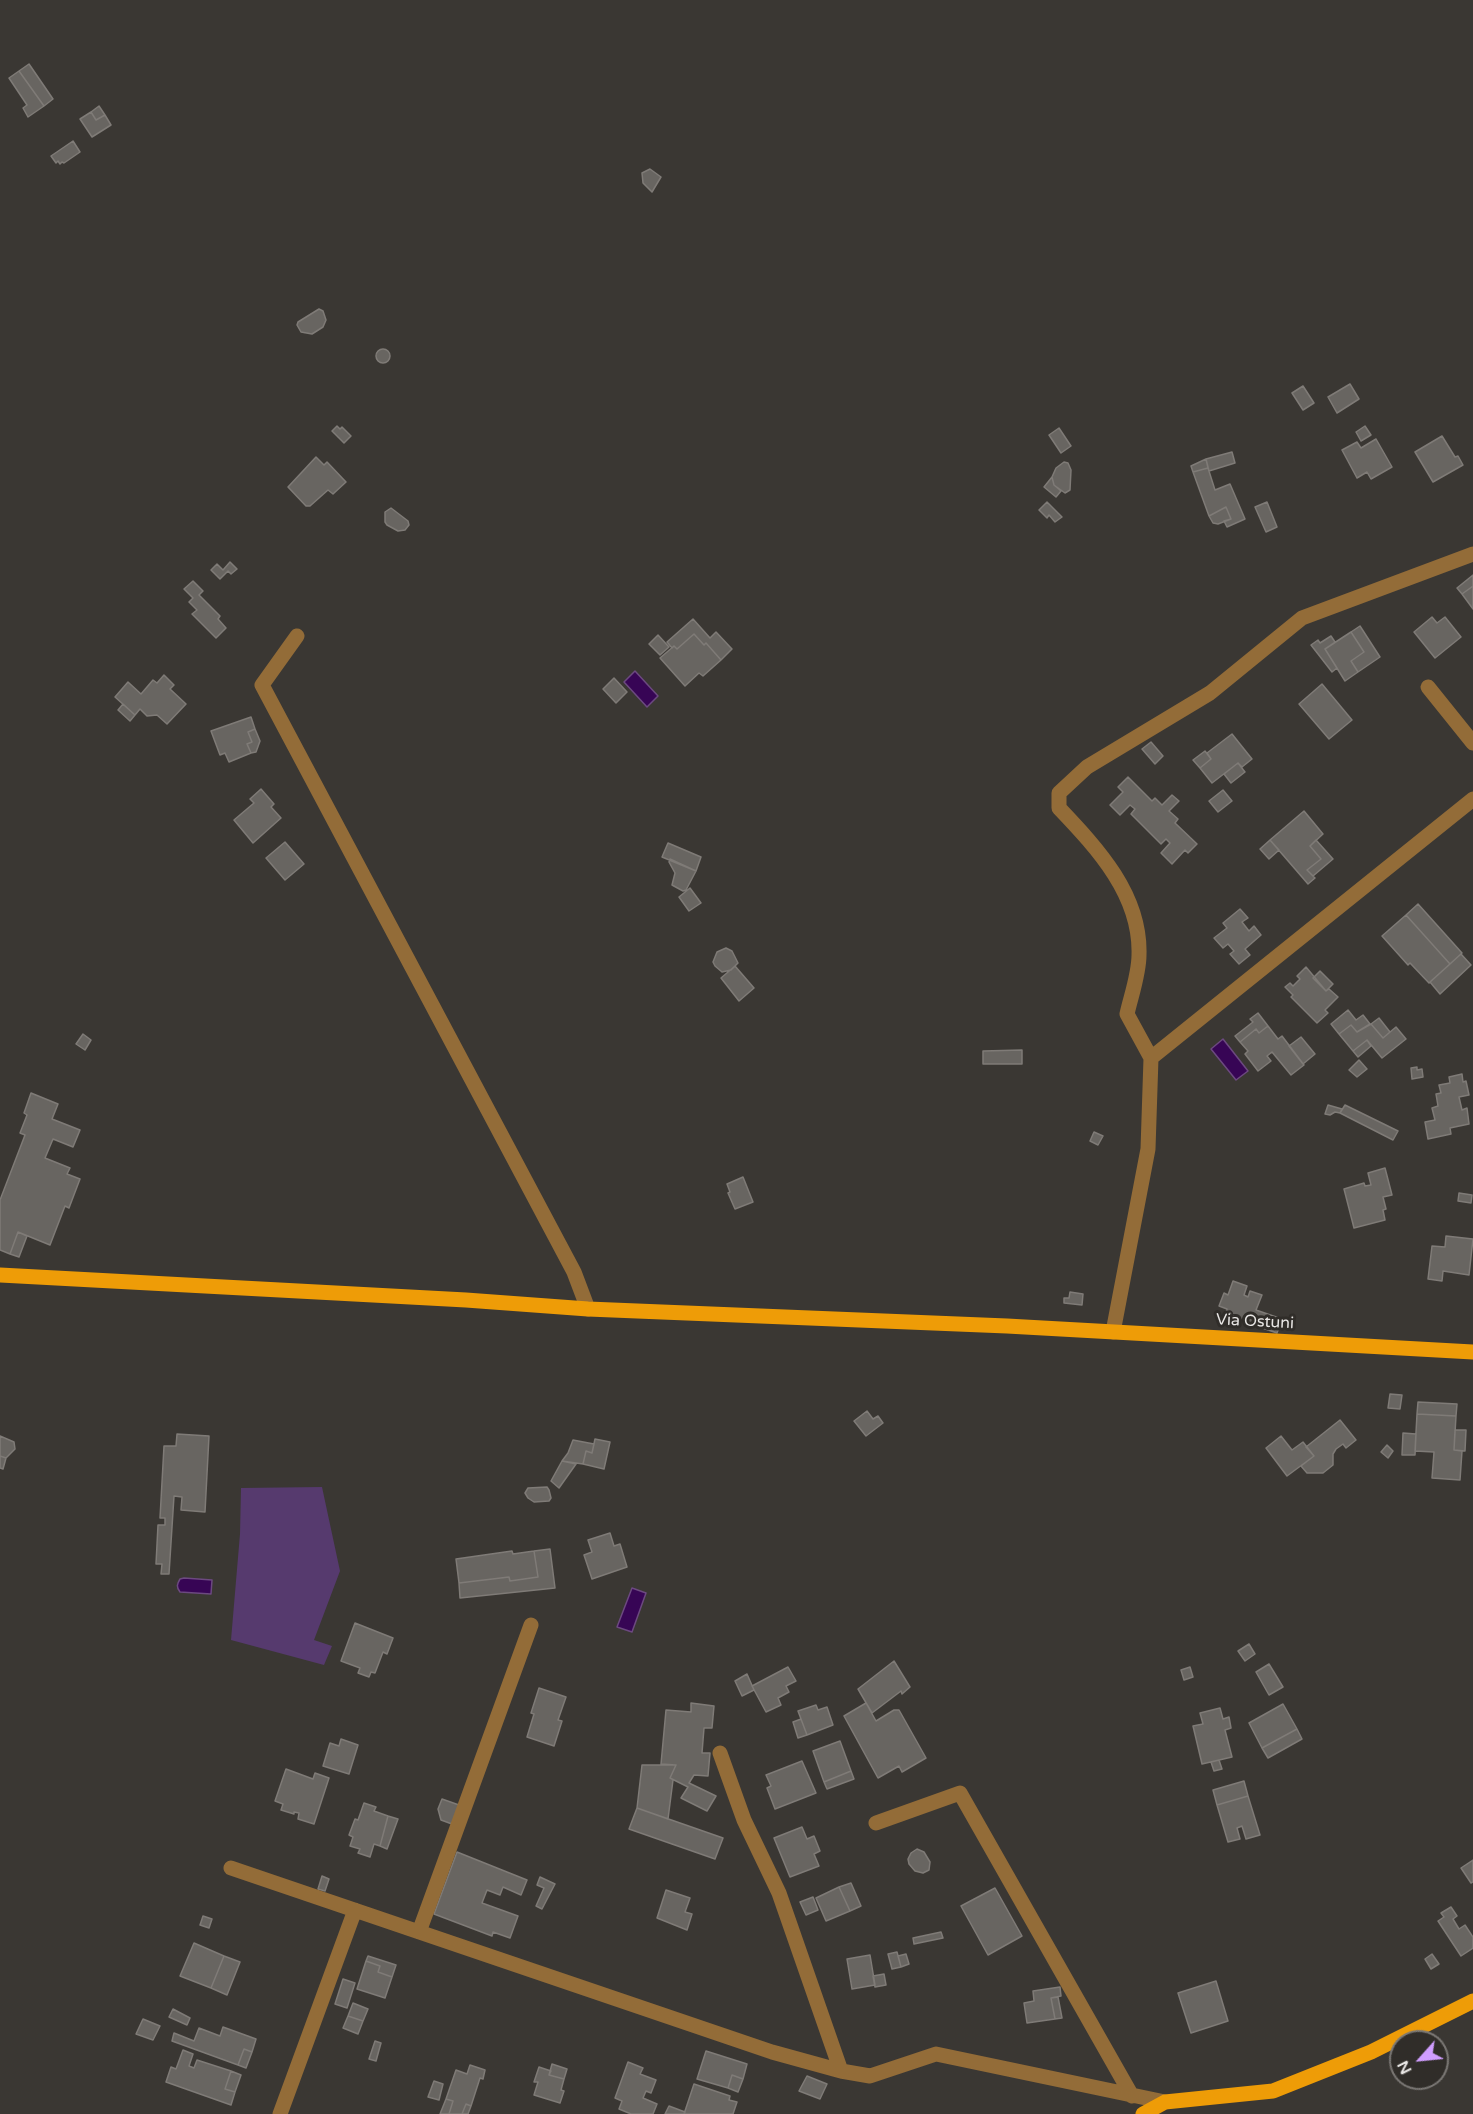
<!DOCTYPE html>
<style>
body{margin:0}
#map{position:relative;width:1473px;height:2114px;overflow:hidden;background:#3a3733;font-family:"Varela Round",sans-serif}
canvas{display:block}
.north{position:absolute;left:1389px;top:2030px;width:60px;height:60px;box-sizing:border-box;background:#302d29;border:2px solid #7a7774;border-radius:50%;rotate:243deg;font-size:16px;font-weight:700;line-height:24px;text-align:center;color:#e9e7e5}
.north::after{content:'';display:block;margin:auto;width:21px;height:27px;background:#d09dff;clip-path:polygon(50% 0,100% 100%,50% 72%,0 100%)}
</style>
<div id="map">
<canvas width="1473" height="2114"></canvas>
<div class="north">N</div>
</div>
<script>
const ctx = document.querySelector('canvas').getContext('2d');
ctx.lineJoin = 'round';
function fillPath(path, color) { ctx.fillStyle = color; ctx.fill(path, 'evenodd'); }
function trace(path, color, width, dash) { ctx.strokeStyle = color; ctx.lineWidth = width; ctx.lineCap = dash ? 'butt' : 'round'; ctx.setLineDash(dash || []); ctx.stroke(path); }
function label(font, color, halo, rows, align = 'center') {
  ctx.font = font + ' "Varela Round",sans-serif'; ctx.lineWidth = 6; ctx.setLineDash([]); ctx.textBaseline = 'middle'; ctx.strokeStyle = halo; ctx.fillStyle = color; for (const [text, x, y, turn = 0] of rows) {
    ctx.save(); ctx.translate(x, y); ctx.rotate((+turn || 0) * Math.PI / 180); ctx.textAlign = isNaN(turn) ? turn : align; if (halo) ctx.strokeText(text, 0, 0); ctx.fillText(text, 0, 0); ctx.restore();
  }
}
fillPath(new Path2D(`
 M322 1487 340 1571 314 1640 332 1646 324 1665 231 1640 240 1534 241 1488Z`), '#563a6e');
const water = new Path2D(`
 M635 671 658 696 647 707 624 682Z
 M1223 1039 1248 1071 1236 1080 1211 1049Z
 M184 1578 212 1580 211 1594 180 1592C176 1587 177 1584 180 1579Z
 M632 1588 646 1593 632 1632 617 1627Z`);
fillPath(water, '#370555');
trace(water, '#6c4980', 1.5);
const building = new Path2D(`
 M29 64 53 99 44 106 19 71Z
 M19 71 44 106 28 117 23 108 27 105 9 78Z
 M99 106 105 115 96 120 91 112Z
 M91 112 96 120 105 115 111 125 92 137 80 119Z
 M73 141 80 152 64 163 62 162 60 164 58 161 56 163 51 156Z
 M650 169 661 177 652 192 643 183 642 173Z
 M319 309 323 311 326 320 323 327 312 334 301 332 297 325 298 322Z
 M376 356a7 7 0 1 1 14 0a7 7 0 1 1-14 0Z
 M1350 384 1359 399 1337 413 1328 397Z
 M1303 386 1314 403 1303 410 1292 393Z
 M337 426 340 429 342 427 351 436 344 443 332 431Z
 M1365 426 1371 435 1361 441 1356 432Z
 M1059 428 1071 446 1061 453 1049 435Z
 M1442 436 1455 457 1458 456 1463 465 1433 482 1415 452Z
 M1376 439 1392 467 1371 479 1367 472 1357 478 1342 450 1357 442 1361 448Z
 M1232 452 1235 463 1209 471 1206 459Z
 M316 457 324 465 327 462 346 482 333 494 328 490 310 506H306L288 487Z
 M1206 459 1208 468 1193 472 1191 466Z
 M1064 462 1068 463 1071 470 1070 490 1065 493 1054 485 1052 477 1056 468Z
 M1208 468 1215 490 1230 484 1245 519 1227 527 1224 521 1231 519 1226 507 1209 516 1193 472Z
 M1052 477 1054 485 1061 491 1056 497 1044 487Z
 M1047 502 1062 517 1055 522 1049 515 1047 518 1039 510Z
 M1267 502 1277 527 1266 532 1255 507Z
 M1226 507 1231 519 1218 524 1213 523 1209 516Z
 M391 508 408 521 409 525 405 530 398 531 387 525 385 522V512Z
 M230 562 237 569 231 574 228 571 220 579 211 570 217 564 223 570Z
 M1473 575V586L1462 594 1457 588Z
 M193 581 203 591 199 595 220 616 218 619 226 628 216 638 192 614 197 610 189 602 193 598 184 589Z
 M1473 586V609L1462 594Z
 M1432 617 1437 623 1445 617 1461 637 1435 658 1414 632Z
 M693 619 710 638 716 632 732 649 721 660 706 643 704 645 694 634 677 649 674 646 672 648 667 642Z
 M1360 626 1380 657 1358 672 1351 661 1364 652 1351 632Z
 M1351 632 1364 652 1351 661 1358 672 1345 681 1325 649Z
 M694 634 704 645 706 643 721 660 703 676 699 673 685 686 660 658 674 646 677 649Z
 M658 635 669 647 660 655 649 644Z
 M1331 636 1335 642 1325 649 1337 668 1332 672 1311 645 1318 640 1320 643Z
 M164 675 174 685 170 689 186 704 167 724 157 715 147 716 140 709 135 715 115 697 128 682 141 694 153 680 157 683Z
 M614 678 627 692 616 703 603 689Z
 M1322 684 1352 720 1329 739 1299 704Z
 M123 704 135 715 130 721 118 710Z
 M251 717 255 729 248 732 252 742 247 744 251 753 229 762 225 753 220 755 211 731Z
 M255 729 260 741 256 752 251 753 247 744 252 742 248 732Z
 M1232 734 1252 759 1242 767 1238 763 1212 783 1200 768 1211 759 1207 753Z
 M1151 742 1163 756 1155 764 1142 749Z
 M1205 751 1211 759 1200 768 1193 760Z
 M1238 763 1245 772 1231 783 1224 774Z
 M1128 777 1152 801 1155 798 1162 805 1172 795 1179 801 1169 811 1178 819 1175 823 1197 844 1188 853 1185 850 1172 864 1161 853 1170 843 1166 839 1161 844 1131 814 1135 809 1130 805 1120 815 1110 805 1123 792 1118 787Z
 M261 789 274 804 271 807 281 818 253 843 234 820 254 803 250 799Z
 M1223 790 1232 801 1218 812 1209 801Z
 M1304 811 1323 834 1310 846 1321 859 1307 870 1315 878 1308 884 1270 840Z
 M1270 840 1279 850 1269 859 1260 849Z
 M1316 840 1333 859 1313 876 1307 870 1321 859 1310 846Z
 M285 842 304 864 285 880 266 858Z
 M668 843 701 857 696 871 662 857Z
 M670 859 696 871 686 890 683 891 672 885 675 873 669 862Z
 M690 888 701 903 689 911 679 897Z
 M1418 904 1462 953 1450 964 1406 915Z
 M1240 909 1248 918 1242 922 1249 931 1254 926 1261 935 1245 949 1250 955 1239 964 1230 954 1234 951 1228 944 1223 948 1214 938 1227 928 1223 923Z
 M1406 915 1450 964 1429 983 1410 963 1408 965 1382 936Z
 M726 948 732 951 738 963 731 970 722 972 715 966 713 962 717 952Z
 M1461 954 1471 965 1440 994 1430 982Z
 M735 966 754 988 739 1001 721 978Z
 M1306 967 1326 991 1329 989 1338 997 1325 1010 1328 1013 1317 1023 1291 997 1293 995 1285 987 1290 983 1293 986 1300 979 1297 976Z
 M1320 971 1333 984 1326 991 1313 978Z
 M1348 1010 1356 1020 1363 1015 1370 1024 1357 1032 1351 1025 1339 1034 1331 1024Z
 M1258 1013 1268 1026 1259 1033 1256 1029 1240 1042 1235 1036 1253 1022 1250 1019Z
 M1379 1018 1390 1032 1383 1038 1371 1024Z
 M1371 1024 1383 1038 1396 1027 1406 1039 1382 1058 1367 1040 1353 1051 1339 1034 1351 1025 1357 1032Z
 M1268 1026 1278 1039 1282 1036 1304 1065 1291 1075 1272 1052 1267 1056 1271 1061 1258 1071 1245 1054 1248 1051 1240 1042 1256 1029 1259 1033Z
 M83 1034 91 1040 85 1050 76 1044Z
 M1301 1037 1315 1054 1303 1064 1289 1046Z
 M1367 1040 1371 1046 1358 1057 1353 1051Z
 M1022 1050V1064H983V1051Z
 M1359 1060 1367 1069 1357 1077 1349 1070Z
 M1417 1067V1070L1422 1069 1423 1077 1412 1079 1411 1068Z
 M1462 1074 1463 1082 1466 1081 1469 1095 1459 1097 1462 1110 1467 1108 1469 1124 1450 1128 1451 1134 1428 1139 1425 1122 1435 1120 1432 1108 1438 1106 1436 1094 1441 1093 1439 1085 1450 1083 1449 1077Z
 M31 1093 58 1104 52 1119 80 1130 73 1147 53 1139 45 1158 70 1168 67 1174 80 1179 69 1208 65 1206 50 1245 18 1232 10 1254 0 1250V1200L25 1135 20 1133 27 1115 24 1113Z
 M1328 1105 1342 1109 1340 1113 1335 1112 1330 1115 1325 1114Z
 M1345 1105 1398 1131 1393 1140 1340 1113Z
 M1094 1132 1103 1136 1098 1145 1090 1141Z
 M1385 1168 1392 1195 1383 1197 1386 1209 1383 1210 1385 1220 1354 1228 1344 1189 1364 1183 1365 1186 1371 1185 1368 1173Z
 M743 1177 753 1202 735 1209 728 1193 730 1192 727 1184Z
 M1459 1193 1472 1195 1471 1203 1458 1201Z
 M18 1232 27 1236 19 1257 10 1254Z
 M1446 1236 1473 1239 1469 1275 1443 1271 1442 1281 1428 1279 1432 1246 1445 1247Z
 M1233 1281 1247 1286 1244 1295 1248 1297 1250 1291 1262 1295 1256 1310 1282 1319 1277 1333 1245 1322 1246 1320 1226 1313 1227 1309 1219 1306 1224 1293 1228 1295Z
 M1070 1292 1083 1294 1082 1305 1064 1303V1298H1069Z
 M1390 1394 1402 1395 1400 1409 1388 1408Z
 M1418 1402 1457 1404 1456 1416 1417 1414Z
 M867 1411 873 1419 878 1416 883 1423 866 1436 854 1421Z
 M1417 1414 1456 1416 1454 1450 1462 1451 1460 1480 1432 1478 1434 1452 1415 1451Z
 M1340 1420 1356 1440 1346 1448 1343 1444 1336 1449 1333 1454V1465L1323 1473H1307L1301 1466 1314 1456 1306 1447Z
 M1455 1430H1466L1465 1451 1454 1450Z
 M1403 1433 1416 1434 1415 1455H1402Z
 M177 1434 209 1436 205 1512 181 1510 182 1497 174 1496 169 1574H161L162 1564H156L158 1525H165V1518H160L164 1446H176Z
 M0 1436 14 1442 15 1449 6 1458 0 1456Z
 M1281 1436 1292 1450 1303 1442 1314 1456 1287 1476 1266 1448Z
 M595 1439 610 1442 604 1469 583 1464 586 1451 592 1453Z
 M573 1440 594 1444 592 1453 586 1451 583 1464 562 1461 568 1453Z
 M1387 1445 1393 1451 1388 1458 1381 1452Z
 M0 1456 6 1458 3 1469 0 1468Z
 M562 1461 576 1464 559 1488 551 1481Z
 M547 1487 549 1490 551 1498 549 1501 534 1502 528 1498 525 1493 528 1488Z
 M610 1533 614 1546 620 1544 627 1567 592 1579 584 1555 592 1552 588 1540Z
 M550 1549 555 1588 460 1598 459 1583 509 1577 510 1581 538 1577 534 1551Z
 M512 1551 513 1554 534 1551 538 1577 510 1581 509 1577 459 1583 456 1559Z
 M355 1623 393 1638 387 1654 383 1652 375 1673 371 1672 369 1677 358 1673 360 1668 341 1661Z
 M1249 1644 1255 1654 1245 1661 1238 1651Z
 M894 1661 910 1687 902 1694 901 1691 872 1713 858 1689Z
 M1269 1664 1283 1687 1269 1695 1256 1672Z
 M788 1667 796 1681 786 1686 789 1692 778 1698 781 1705 766 1712 752 1686Z
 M1190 1667 1193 1677 1184 1680 1181 1670Z
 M747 1674 754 1690 742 1696 735 1681Z
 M539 1688 566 1697 558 1720 562 1721 554 1746 527 1737 534 1714 531 1713Z
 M691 1703 714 1706 712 1728H704L702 1753H710L708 1776 694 1775 689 1783 716 1796 707 1811 681 1798 688 1787 670 1778 676 1765 661 1764 666 1710 691 1712Z
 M866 1703 876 1721 894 1710H899L926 1758 902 1772 899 1766 878 1778 844 1716Z
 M1283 1704 1297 1729 1262 1748 1249 1723Z
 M816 1705 818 1710 827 1707 833 1725 807 1735 798 1711Z
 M1220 1708 1223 1719 1229 1717 1231 1728 1225 1730 1232 1757 1202 1764 1193 1726 1203 1724 1200 1713Z
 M801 1719 807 1735 798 1738 793 1722Z
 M1297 1729 1302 1739 1268 1758 1262 1748Z
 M341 1739 358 1745 349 1774 323 1766 330 1743 339 1746Z
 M840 1741 851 1771 824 1782 813 1751Z
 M1219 1760 1222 1769 1214 1771 1211 1762Z
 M802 1761 816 1793 775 1809 767 1788 771 1786 766 1775Z
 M642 1765H676L670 1778 673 1780 668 1819 637 1808Z
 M286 1769 313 1779 315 1773 329 1778 314 1824 298 1819 299 1813 294 1812V1814L281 1810 283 1804 275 1801Z
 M851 1771 854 1779 827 1789 824 1782Z
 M1244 1781 1248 1796 1217 1805 1213 1790Z
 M1248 1796 1260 1835 1246 1839 1242 1826 1237 1828 1240 1839 1228 1842 1217 1805Z
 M442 1799 459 1805 452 1824 441 1820 438 1809Z
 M364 1803 376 1807 374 1811 388 1816 380 1846 374 1844 370 1857 358 1853 360 1849 350 1846 353 1837 349 1835 355 1819 358 1820Z
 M637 1808 723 1838 715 1859 629 1829Z
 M388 1816 398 1819 387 1849 380 1846Z
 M802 1827 807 1839 814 1836 820 1851 814 1854 819 1866 790 1877 774 1838Z
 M917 1849 924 1852 930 1862 929 1870 923 1873 915 1871 909 1864 908 1859 911 1853Z
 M457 1852 527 1880 521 1895 503 1887 500 1895 487 1890 482 1903 518 1916 510 1938 493 1932 492 1936 434 1914Z
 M1473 1860V1882L1471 1883 1461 1868Z
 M322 1876 329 1879 325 1891 318 1889Z
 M540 1877 555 1884 542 1909 536 1906 544 1888 537 1885Z
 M851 1883 861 1906 850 1911 839 1887Z
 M839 1887 850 1911 826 1921 816 1898Z
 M995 1888 1022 1936 988 1955 961 1906Z
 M666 1890 690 1898 685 1912 692 1914 687 1930 657 1918Z
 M813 1897 818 1910 806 1915 800 1902Z
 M1451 1907 1457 1916 1453 1919 1459 1929 1465 1925 1473 1937V1948L1461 1956 1438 1921 1444 1917 1441 1913Z
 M203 1916 212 1919 209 1928 200 1925Z
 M941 1932 943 1938 914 1944 913 1938Z
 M194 1943 224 1956 211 1988 180 1976Z
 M897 1952 901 1967 892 1969 888 1954Z
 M906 1954 909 1964 901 1967 898 1956Z
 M1432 1954 1439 1964 1431 1969 1425 1959Z
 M870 1955 875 1985 852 1989 847 1959Z
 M224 1956 240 1962 227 1995 211 1988Z
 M368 1956 396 1965 392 1977 378 1972 380 1966 366 1961Z
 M366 1961 380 1966 378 1972 392 1977 385 1998 357 1989Z
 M884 1974 886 1985 875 1987 873 1976Z
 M343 1979 355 1983 347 2008 335 2004Z
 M1216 1981 1228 2021 1191 2033 1178 1993Z
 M1060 1987 1061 1996 1051 1998 1055 2019 1027 2023 1024 2003 1034 2001 1033 1991Z
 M1058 1997 1062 2018 1055 2019 1051 1998Z
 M353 2003 368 2009 363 2021 348 2016Z
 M173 2009 190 2018 187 2025 169 2017Z
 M348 2016 363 2021 358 2034 343 2028Z
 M143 2019 160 2026 153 2040 136 2034Z
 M223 2027 256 2039 252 2052 244 2049 238 2065 172 2041 174 2033 194 2041 199 2028 220 2036Z
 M375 2041 381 2043 376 2061 369 2059Z
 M244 2049 252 2052 246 2068 238 2065Z
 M183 2050 193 2054 189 2066 194 2068 197 2060 231 2071 225 2089 235 2092 231 2105 166 2082 171 2067 176 2069Z
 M706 2051 747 2064 743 2079 732 2075 728 2088 697 2079Z
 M628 2062 643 2068 640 2074 656 2080 651 2093 646 2091 643 2098 657 2104 653 2114H631L619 2109 622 2101 615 2098Z
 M552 2064 567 2069 564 2079 549 2075Z
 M470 2065 485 2070 483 2079 480 2078 471 2106 466 2104 462 2114H449L453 2101 446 2099 456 2070 467 2074Z
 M539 2067 551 2071 549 2075 564 2079 561 2090 564 2091 560 2103 534 2095 538 2082H534Z
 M231 2071 241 2075 235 2092 225 2089Z
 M732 2075 743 2079 738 2092 728 2088Z
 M807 2076 827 2084 820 2099 799 2091Z
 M434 2081 443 2084 439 2100 428 2097Z
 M694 2084 730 2096 729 2100 737 2102 733 2114H684Z
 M446 2099 453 2101 449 2114H440Z
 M466 2104 471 2106 468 2114H462Z
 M669 2106 685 2112 684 2114H665Z`);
fillPath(building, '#686561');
trace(building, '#7f7b77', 1.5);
trace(new Path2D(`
 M297 636 262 685 574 1272 588 1309
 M1428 687 1473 743
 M1151 1058 1473 799
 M1113 1332 1148 1149 1151 1058 1127 1014C1131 996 1139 974 1139 955 1141 895 1098 849 1059 808V793L1087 767 1210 693 1302 618 1473 554
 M720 1753 744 1820 779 1893 841 2071 870 2076 936 2054 1165 2102
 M876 1823 960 1793 1132 2096
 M231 1868 772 2052 841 2071
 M419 1932 531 1625
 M280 2114 355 1910`), '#936c38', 15);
trace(new Path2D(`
 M0 1275 466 1300 588 1309 1007 1326 1473 1352
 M1143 2114 1165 2102 1273 2091 1371 2052 1473 2001`), '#ee9c07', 15);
label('16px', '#e9e7e5', '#302d29', [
 ["Via Ostuni",1255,1322,3]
]);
</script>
